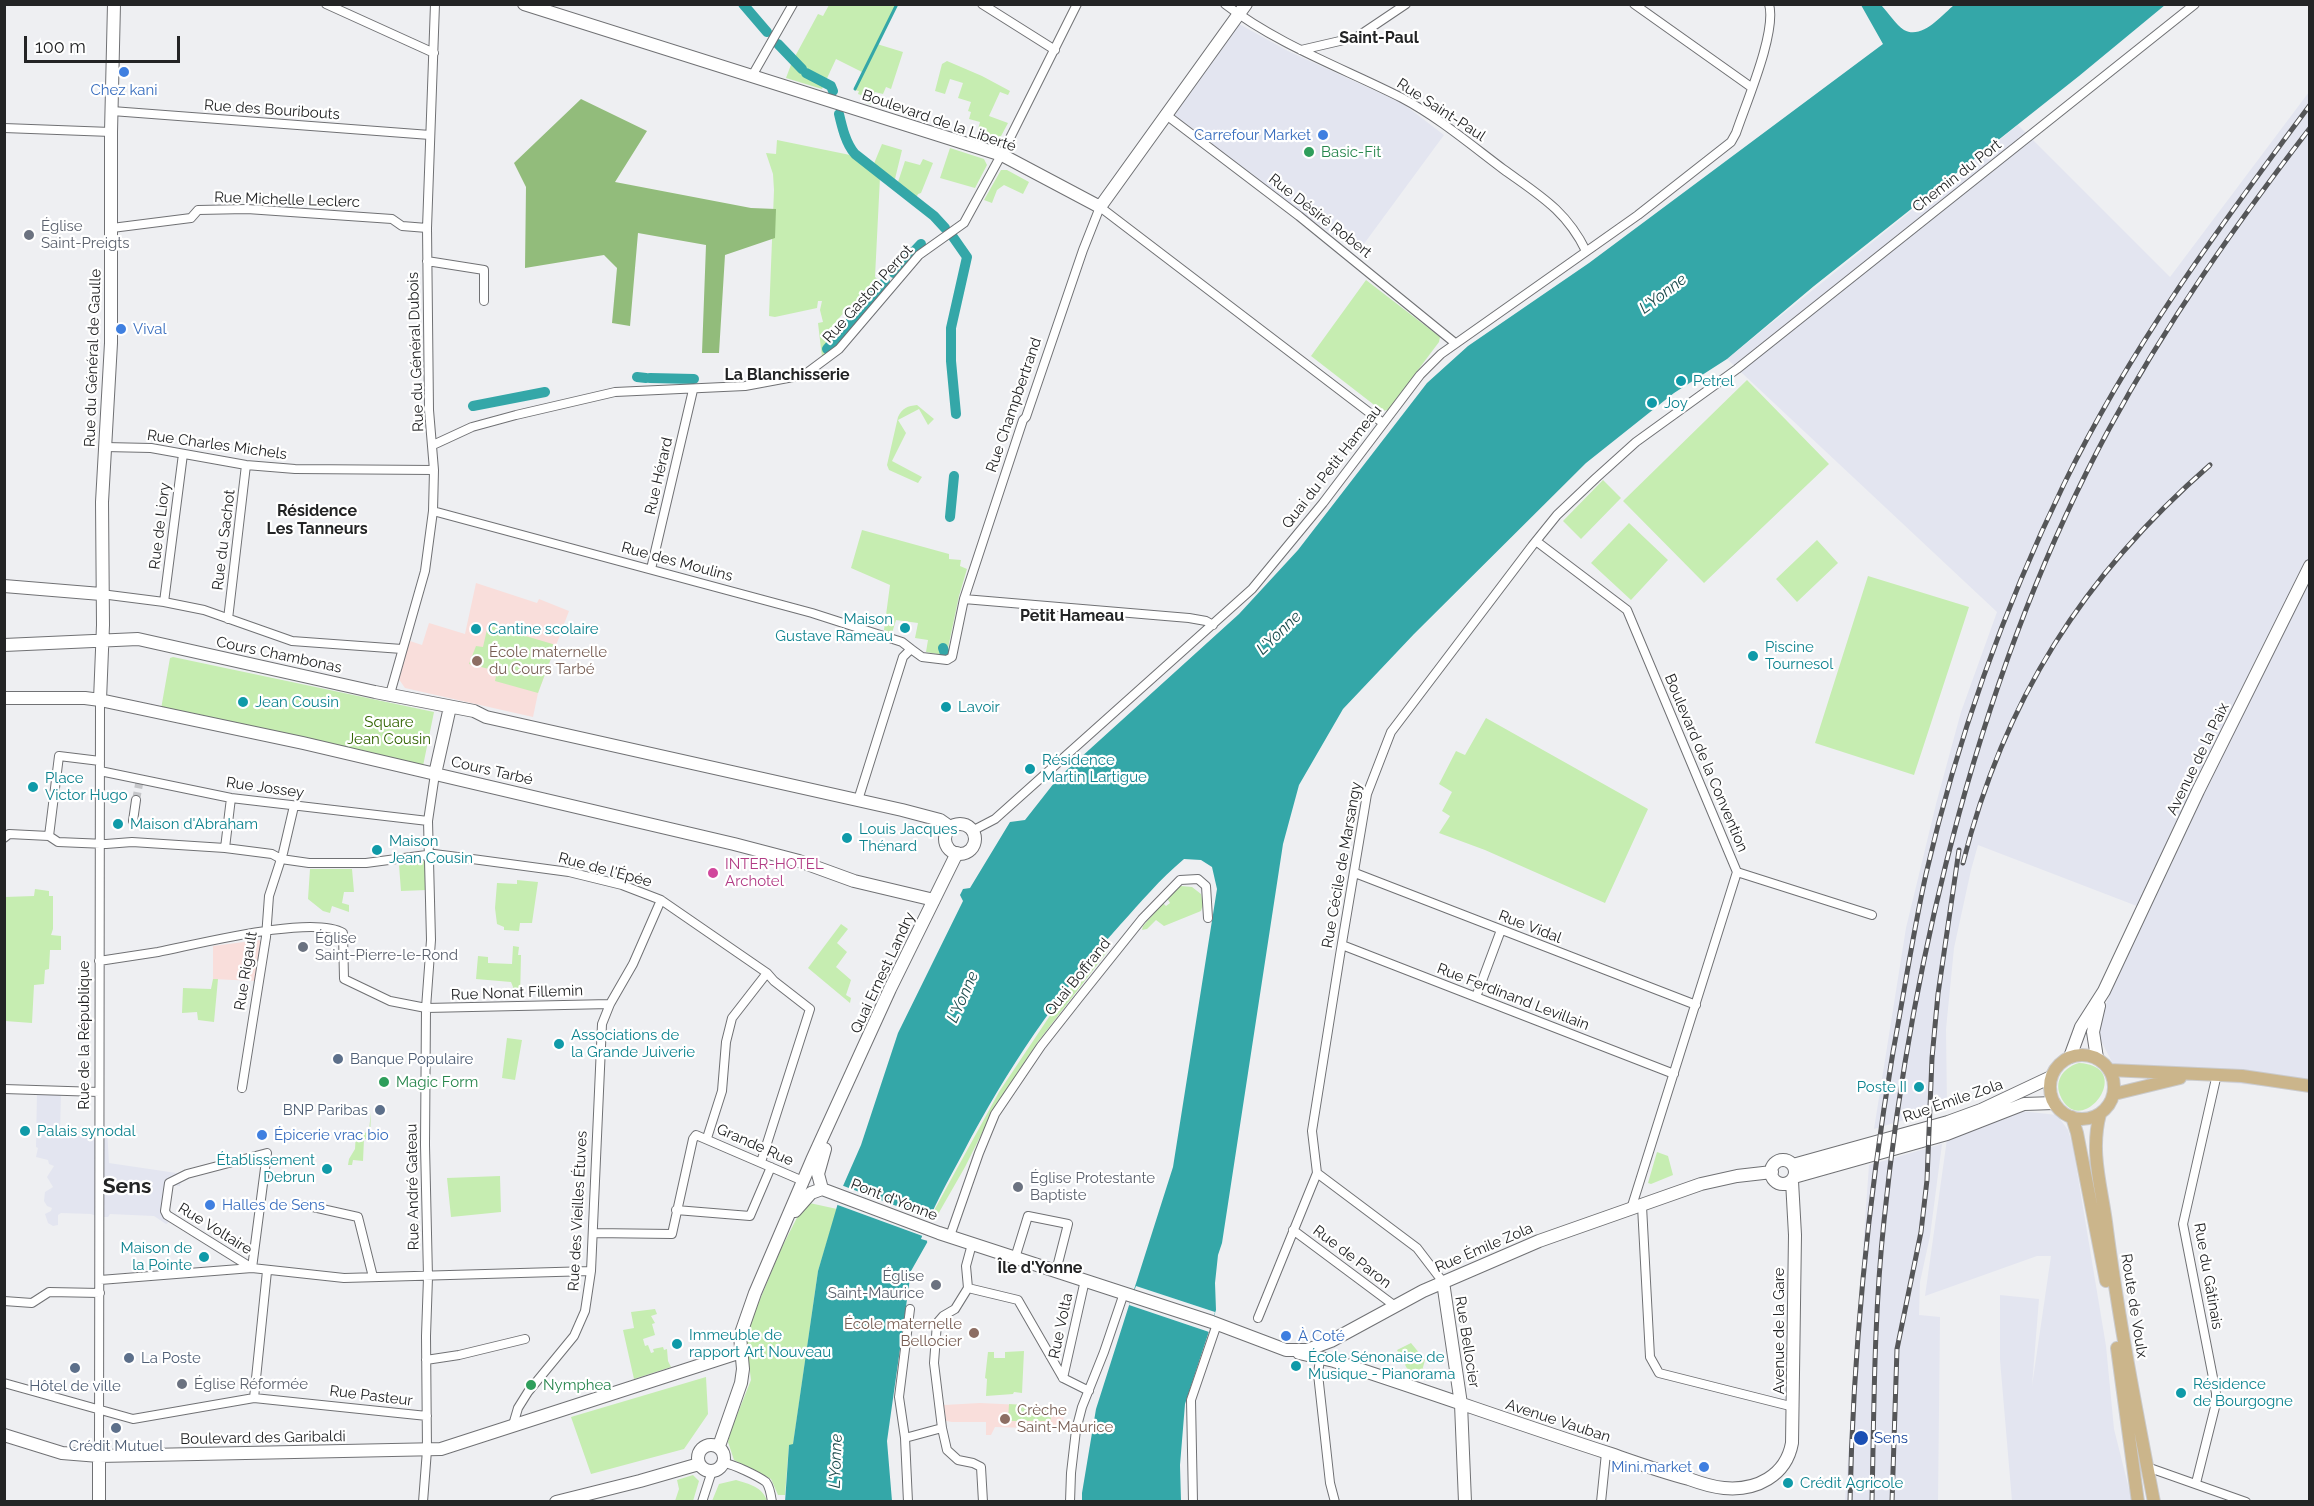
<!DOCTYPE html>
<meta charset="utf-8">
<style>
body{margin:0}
#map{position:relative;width:2314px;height:1506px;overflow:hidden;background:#eeeff2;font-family:Raleway,sans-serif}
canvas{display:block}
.frame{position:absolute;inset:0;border:6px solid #232425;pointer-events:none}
.scale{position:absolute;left:24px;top:36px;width:156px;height:27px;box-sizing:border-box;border:3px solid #232425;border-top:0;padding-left:8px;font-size:18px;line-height:21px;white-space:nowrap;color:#232425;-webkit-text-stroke:4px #fff;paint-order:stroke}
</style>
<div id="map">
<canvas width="2314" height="1506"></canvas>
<div class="frame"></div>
<div class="scale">100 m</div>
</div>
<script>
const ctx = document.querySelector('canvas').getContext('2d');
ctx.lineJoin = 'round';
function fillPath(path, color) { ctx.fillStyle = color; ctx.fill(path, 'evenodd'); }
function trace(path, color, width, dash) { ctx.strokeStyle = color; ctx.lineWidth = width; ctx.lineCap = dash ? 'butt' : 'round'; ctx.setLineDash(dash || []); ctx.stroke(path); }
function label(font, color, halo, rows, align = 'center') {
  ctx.font = font + ' Raleway,sans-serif'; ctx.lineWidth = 4.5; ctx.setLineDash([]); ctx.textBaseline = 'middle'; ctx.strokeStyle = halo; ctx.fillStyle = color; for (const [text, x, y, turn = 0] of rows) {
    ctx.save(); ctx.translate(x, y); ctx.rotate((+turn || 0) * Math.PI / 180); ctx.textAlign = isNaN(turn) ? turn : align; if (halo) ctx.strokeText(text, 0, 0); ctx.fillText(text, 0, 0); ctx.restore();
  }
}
fillPath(new Path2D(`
 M1239 21V24L1288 51 1402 103 1444 135 1358 252 1167 119Z
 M2309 92V1091L2222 1082 2114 1066 2096 1031 2142 908 1978 845 1971 870 1954 948 1946 1029 1947 1107 1874 1129 1906 928 1936 804 1961 712 1997 612 1727 359 2018 125 2170 277Z
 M37 1092 61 1093 60 1132 63 1135H90L95 1129H107L109 1163 183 1174 180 1186 171 1185 167 1212 176 1214 174 1219 166 1224 154 1216 110 1214 108 1217H99L91 1214 61 1213 58 1215V1225L53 1226 48 1223 45 1214 51 1211 52 1208 47 1206 44 1201 45 1192 53 1187 47 1177 54 1166 49 1164 48 1160 36 1157 38 1148 36 1147Z
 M2021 1111 2057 1115 2068 1130 2073 1147 2106 1346 2114 1429 2132 1501H2012L2000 1360V1295L2039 1299 2032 1386 2051 1256H2037L1925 1296 1947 1139Z
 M1942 1144 1930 1236 1920 1282 1919 1315 1940 1317 1938 1501H1845L1869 1165Z`), '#e3e5f0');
fillPath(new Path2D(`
 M476 583 537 603 539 599 569 611 538 693 533 717 405 688 398 678 410 641 422 645 429 623 465 634Z
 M259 940 262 942 255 981 213 979V946Z
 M980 1403 1064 1407 1063 1429 995 1427 991 1435H986V1422H952L946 1421 944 1405Z`), '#f9dedb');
fillPath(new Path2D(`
 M829 5H896L877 44 903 52 891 89 886 87 883 94 875 92 871 104 865 103 866 97 858 94 859 91 854 90 862 72 836 59 822 89 786 78 792 62 818 14 823 16Z
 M947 61 982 76 1010 91 1008 95 1000 92 989 116 1008 123 999 140 993 143 976 137 980 122 969 119 971 112 968 111 971 102 958 98 963 83 950 79 945 94 935 91 942 64Z
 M777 140 855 156 880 177 875 277 881 282 853 314 847 309 826 333 832 339 827 344 828 352 822 357 818 323 823 322 820 310 822 301H818L817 308 775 317 769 316 774 190 773 174 766 153 776 154Z
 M882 144 902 150 894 183 873 166Z
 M950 148 984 159 987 165 975 188 940 178Z
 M923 159 933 163 921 193 918 194 916 198 897 185 905 161 920 165Z
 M1001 170H1007L1029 182 1023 194 1004 185 997 190 992 203 984 200Z
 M1366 280 1440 337 1439 342 1388 410 1382 411 1311 356Z
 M1747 380 1829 464 1704 583 1623 501Z
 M917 405 934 419 928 425 919 409 898 420 906 433 892 461 922 477 918 483 889 470 887 465 898 417C902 408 908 406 917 405Z
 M1603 480 1621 498 1581 539 1563 521Z
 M1629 523 1668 560 1631 600 1591 563Z
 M862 530 949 554V559L961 560 960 566 967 569 959 596 947 653 943 655 926 652 928 640 915 638 918 623 896 620 892 633 884 630 890 585 851 568Z
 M1817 540 1838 563 1797 602 1776 579Z
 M1868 576 1969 607 1914 775 1815 743Z
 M488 625 556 645 538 693 495 681 497 671 469 664 476 646 483 647Z
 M173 657 434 712 423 766 161 709 170 658Z
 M1486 718 1648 809 1605 903 1485 850 1439 833 1450 816 1442 811 1452 792 1439 784 1456 751 1465 755Z
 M426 861 427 890 401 891 399 865Z
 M310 869H352L354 892H344L342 903 349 905V912L332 906 330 913 323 911 308 899Z
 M517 880 538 882 532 923H520L519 931 504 930V927L497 924 495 908 497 883 517 884Z
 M1181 886 1192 887 1201 894 1203 904 1201 911 1164 926 1156 920 1147 929 1142 930 1143 926 1163 903 1166 906 1170 903 1167 898 1177 887Z
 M35 889 49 891V896H53V929L51 935 61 936V950H50L49 969 45 970 44 984 34 985 32 1023 5 1021V897L34 896Z
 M841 924 848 929 837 943 847 952 836 967 851 980 846 995 851 998 850 1003 808 968Z
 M513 946 519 947 518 955H521L520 999 511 998 513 987 511 982 476 979 478 956 488 957V963L512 964Z
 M1104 948 1107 952 1037 1043 995 1107 965 1167 937 1216H931L999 1092 1057 1005Z
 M213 979H218L214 1022 198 1020 197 1012 182 1013 183 988 211 989Z
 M507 1038 522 1040 515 1080 502 1078Z
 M2079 1063C2138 1066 2080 1143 2060 1095 2054 1079 2065 1067 2079 1063Z
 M371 1112 370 1139H364L363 1161 353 1160 352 1165H348L349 1159 355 1149 356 1133H365L369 1130Z
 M1657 1152 1668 1156 1673 1175 1651 1184 1648 1183Z
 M500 1176 501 1212 451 1217 447 1178Z
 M805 1202 837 1209 818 1271 793 1445H789L785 1495H778L771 1479 734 1460 728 1442 731 1430 751 1380 746 1340 751 1321 781 1249Z
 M655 1309 657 1314 651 1316 655 1323 652 1324 655 1335 643 1339 645 1346 648 1345 651 1353 654 1352 653 1349 663 1347 664 1350 667 1349 668 1361 671 1367 634 1379 623 1330 634 1328 631 1312Z
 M1411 1343 1425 1360 1420 1378 1410 1374 1397 1350Z
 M1024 1351 1022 1393 1014 1392 1013 1394 986 1396 987 1379 985 1378 988 1352H994V1358H1005V1352Z
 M706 1377 708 1414 684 1449 591 1474 571 1417Z
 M1009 1404 1051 1407V1421H1008Z
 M693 1475 699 1481 693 1501H675L679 1489 677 1480Z
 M736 1480C749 1484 763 1487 767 1501H712L719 1484Z`), '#c6edb1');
fillPath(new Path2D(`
 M581 99 647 131 615 182 751 208 776 209 775 238 725 255 719 353H702L706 245 638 233 630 326 612 323 617 268 604 255 525 268 526 187 514 163Z`), '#92bc7b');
fillPath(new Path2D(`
 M1861 5H1881C1888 12 1896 25 1904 30 1922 40 1942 15 1954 5H2165L2079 76 1814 286 1727 359 1674 393 1586 463 1414 634 1343 709 1299 785 1283 844 1222 1243 1218 1255 1215 1283 1216 1310 1185 1404 1180 1465 1181 1501H1082V1493L1096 1409 1173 1167 1217 889 1212 867 1201 860 1184 859C1160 879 1141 902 1120 925 1057 995 1007 1069 963 1153 948 1181 932 1209 921 1239L928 1241 911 1271 887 1441 892 1501 785 1502 789 1445 793 1444 818 1271 843 1186 861 1145 898 1033 963 901 960 895 963 889 970 888 1010 822 1025 820 1058 778 1239 614 1298 550 1427 383 1468 346 1589 263 1883 44Z`), '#34a7a8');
fillPath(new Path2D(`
 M841 1185 931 1219 925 1237 930 1238V1243L927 1242 928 1238 835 1204Z
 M1136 1286 1215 1312 1209 1332 1129 1305Z`), '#eeeff2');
trace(new Path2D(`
 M855 89 897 4`), '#34a7a8', 3);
trace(new Path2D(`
 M743 4 767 32
 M778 44 802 69
 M806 73 831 86 833 91
 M839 114C842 127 846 144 855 154L934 216 945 228
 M953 237 967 257 951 328V361L956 414
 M894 273 921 244
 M827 349 885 282
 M637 377 646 378
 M650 378 694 379
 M473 406 545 392
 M950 517 954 476
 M943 648 945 654`), '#34a7a8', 10);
trace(new Path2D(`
 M136 800 140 779`), '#c5c6c9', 8, [8, 4]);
const street = new Path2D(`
 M326 4 434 53
 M982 4 1055 50
 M1225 4C1278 45 1343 68 1402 98 1438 117 1471 145 1503 169 1539 195 1566 210 1586 251
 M1634 4 1751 87
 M1301 50 1357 37 1406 4
 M752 76 793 4
 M112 111 430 135
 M1165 114 1299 216 1455 343
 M4 128 111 132
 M112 228 191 218 198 210 247 209 392 219 402 226 427 228
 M427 261 484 270V301
 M433 445 472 427 516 415 615 392 745 386 804 375 839 349 919 255 964 223 1005 148 1077 4
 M105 447 151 448 246 465 295 469 434 470
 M433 511 812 613 902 642 911 649
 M1536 541 1627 610 1737 872 1631 1209
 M651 569 693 390
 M101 594 164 602 204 610 292 641 402 649
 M964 599 1189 618 1206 621 1213 625
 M164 602 183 454
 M228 619 246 465
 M390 694 425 571 433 511 434 470 429 410 427 228 435 4
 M100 771 231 798 428 821
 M858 800 903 657 911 649 922 657 947 660 952 657 964 599 1023 420 1026 417 1083 250 1100 207 1383 423
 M133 821 136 800
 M972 831 995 819 1252 589 1323 503 1420 375 1441 354 1638 215 1731 142 1736 133C1746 103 1777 32 1769 4
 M49 836 59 756 100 761
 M4 838 9 834 49 836 58 842 106 844 132 842 225 848 272 854 281 859 309 863H366L434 854 450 856 569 872 622 885 661 900 767 973 774 981 810 1009 761 1162
 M225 848 231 798
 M1737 872 1872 915
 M1355 873 1696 1005
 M1342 945 1674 1074
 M99 961C119 958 138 955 158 952 195 945 313 914 343 933L344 979 390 1001 426 1008 610 1004
 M1476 997 1501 930
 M242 1088 266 937 269 896 283 853 294 806
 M4 1089 99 1092
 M707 1138 722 1091 726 1042 732 1018 767 973
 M267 1153 252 1268 167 1215 165 1211 169 1183 187 1174Z
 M1317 1173 1417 1248 1443 1282
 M304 1205 358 1217 373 1277
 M1642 1206 1650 1357 1659 1373 1794 1407
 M676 1210 750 1216 771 1167
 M1293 1230 1395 1306
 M593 1233 672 1234 693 1139 696 1135 803 1181
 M950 1236 979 1153 995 1114 1041 1046 1078 999 1142 919 1180 880 1198 879 1206 886 1208 918
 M972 1244 966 1266 968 1288 955 1309 943 1316 937 1323 934 1363 942 1428 947 1450 958 1460 973 1463 981 1467 983 1502
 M1015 1258 1028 1216 1068 1224 1056 1271
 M100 1280 252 1268 344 1278 591 1271
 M968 1288 1018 1300 1063 1378 1089 1391
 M4 1301 32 1303 49 1292 100 1293
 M1258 1318 1317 1173 1312 1131 1340 955 1367 794 1391 732 1532 546 1557 515 1596 478 1636 442 1737 369 2195 4
 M1320 1359 1318 1374 1330 1483 1335 1502
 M426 1360 459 1355 525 1339
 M1063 1378 1085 1280
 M4 1383 133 1419 254 1398 427 1416
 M254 1398 267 1271
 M513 1425 518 1408 528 1392 574 1336 585 1311 591 1271 602 1024 610 1004 633 964 661 900
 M905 1438 942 1428
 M99 1456 100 700
 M724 1463C733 1464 758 1476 766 1482 770 1487 771 1495 772 1502
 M2147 1467 2246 1502
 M2196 1483 2216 1403V1393L2183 1224 2217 1074
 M423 1502 427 1450 426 1336 428 1277 425 1145 426 1008 431 940 428 821 435 774
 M702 1502 712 1471
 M908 1502 905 1438 899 1397 910 1309
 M1070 1502 1071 1473 1076 1430 1082 1407 1104 1352 1124 1293
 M1193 1502 1191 1400 1217 1324
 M1601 1502 1606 1453`);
const secondary = new Path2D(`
 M524 4 1002 155 1100 207 1246 4
 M4 586 101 594
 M4 645 138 639 375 692 474 711 486 717 902 810 940 820 950 827
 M4 698H85L100 700 303 743 734 844 799 861 854 881 934 900
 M100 700 103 625 102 502 111 343V132L114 4
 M435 774 450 707
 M945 839a15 15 0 1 1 30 0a15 15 0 1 1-30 0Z
 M2070 1057 2081 1027 2104 991 2198 791 2310 566
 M2097 1058 2093 1032 2099 1006
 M1771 1172a12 12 0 1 1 24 0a12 12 0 1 1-24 0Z
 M1793 1165 1948 1122 1981 1110 2051 1077
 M1794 1177 1947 1134 2024 1104 2054 1103
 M822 1189 939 1233 1212 1322 1286 1350H1307L1331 1341 1423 1291 1539 1241 1701 1184 1737 1176 1772 1172
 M822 1189 818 1174 825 1149
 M795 1211 811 1193 822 1189
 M1443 1282 1461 1404 1465 1502
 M1299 1353 1334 1361C1427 1391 1518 1424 1611 1454 1637 1463 1662 1472 1689 1479 1700 1483 1712 1487 1724 1488 1756 1491 1786 1476 1792 1443L1795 1235 1792 1181
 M4 1435 62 1453 99 1456 441 1449 741 1352
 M698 1458a13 13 0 1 1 26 0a13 13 0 1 1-26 0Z
 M719 1446 741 1383 743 1369 740 1336 755 1293 812 1160 890 989 957 853
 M99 1456V1502
 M556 1502 640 1481 699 1464`);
const primary = new Path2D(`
 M2050 1087a32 32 0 1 1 64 0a32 32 0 1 1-64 0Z
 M2109 1070 2242 1076 2310 1086
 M2114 1094 2180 1078
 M2100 1114C2090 1151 2101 1185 2106 1222 2118 1316 2136 1409 2154 1502
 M2072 1117 2077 1133 2106 1281
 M2117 1348 2138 1502`);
trace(street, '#707174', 10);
trace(secondary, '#707174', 14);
trace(primary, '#cacacb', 14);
trace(street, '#fff', 8);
trace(secondary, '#fff', 12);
trace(primary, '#cbb58b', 12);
const rail = new Path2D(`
 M1963 863C2004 700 2083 576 2210 465
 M1850 1502C1853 1350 1868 1201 1893 1052 1904 993 1913 933 1926 874 1957 740 2004 608 2064 484 2130 348 2220 226 2310 105
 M1872 1502C1874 1408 1874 1314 1884 1221 1911 956 1982 664 2109 429 2167 322 2236 224 2310 128
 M1892 1502 1897 1349 1921 1232 1927 1180 1932 1058 1938 994 1959 850`);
trace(rail, '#555658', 5);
trace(rail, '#fff', 3, [9]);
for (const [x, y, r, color] of [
 [124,72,6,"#3f7fe0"],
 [1323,135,6,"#3f7fe0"],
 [1309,152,6,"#2e9e5b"],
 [29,235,6,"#6b7280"],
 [121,329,6,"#3f7fe0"],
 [1681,381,6,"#0f9aa8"],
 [1652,403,6,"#0f9aa8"],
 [905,628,6,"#0f9aa8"],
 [476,629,6,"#0f9aa8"],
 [1753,656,6,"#0f9aa8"],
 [477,661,6,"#8d6e63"],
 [243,702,6,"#0f9aa8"],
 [946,707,6,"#0f9aa8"],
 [1030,769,6,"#0f9aa8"],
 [33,787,6,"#0f9aa8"],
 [118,824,6,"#0f9aa8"],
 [847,838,6,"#0f9aa8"],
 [377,850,6,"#0f9aa8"],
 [713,873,6,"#d1479c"],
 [303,947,6,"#6b7280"],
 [559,1044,6,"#0f9aa8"],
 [338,1059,6,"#5c6f8a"],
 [384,1082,6,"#2e9e5b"],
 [1919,1087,6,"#0f9aa8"],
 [380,1110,6,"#5c6f8a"],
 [25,1131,6,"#0f9aa8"],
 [262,1135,6,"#3f7fe0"],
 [327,1169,6,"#0f9aa8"],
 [1018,1187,6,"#6b7280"],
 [210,1205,6,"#3f7fe0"],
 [204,1257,6,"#0f9aa8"],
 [936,1285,6,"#6b7280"],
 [974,1333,6,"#8d6e63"],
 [1286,1336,6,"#3f7fe0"],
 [677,1344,6,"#0f9aa8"],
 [129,1358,6,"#5c6f8a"],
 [1296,1366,6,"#0f9aa8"],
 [75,1368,6,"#5c6f8a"],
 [182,1384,6,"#6b7280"],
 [531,1385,6,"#2e9e5b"],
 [2181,1393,6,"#0f9aa8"],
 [1005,1419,6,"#8d6e63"],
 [116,1428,6,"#5c6f8a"],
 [1861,1438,8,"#1a4fb4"],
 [1704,1467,6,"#3f7fe0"],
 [1788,1483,6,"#0f9aa8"]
]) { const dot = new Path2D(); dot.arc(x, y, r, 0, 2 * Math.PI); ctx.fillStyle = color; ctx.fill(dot); trace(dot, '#fff', 2); }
label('15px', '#366cbe', '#fff', [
 ["Chez kani",124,90,"center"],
 ["Carrefour Market",1311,135,"right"],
 ["Vival",133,329],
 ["Épicerie vrac bio",274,1135],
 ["Halles de Sens",222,1205],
 ["À Coté",1298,1336],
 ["Mini market",1692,1467,"right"]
], 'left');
label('15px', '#232425', '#fff', [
 ["Rue des Bouribouts",272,110,4],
 ["Rue Saint-Paul",1441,110,33],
 ["Boulevard de la Liberté",939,121,19],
 ["Chemin du Port",1957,176,-38],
 ["Rue Michelle Leclerc",287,200,2],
 ["Rue Désiré Robert",1320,216,38],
 ["Rue Gaston Perrot",868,294,-48],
 ["Rue du Général Dubois",416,352,-92],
 ["Rue du Général de Gaulle",93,358,-88],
 ["Rue Champbertrand",1014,405,-71],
 ["Rue Charles Michels",217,445,8],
 ["Quai du Petit Hameau",1332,467,-52],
 ["Rue Hérard",659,476,-77],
 ["Rue de Liory",160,526,-83],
 ["Rue du Sachot",224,540,-83],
 ["Rue des Moulins",677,562,15],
 ["Cours Chambonas",279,655,12],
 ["Avenue de la Paix",2198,759,-64],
 ["Boulevard de la Convention",1706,763,67],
 ["Cours Tarbé",492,771,13],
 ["Rue Jossey",265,788,8],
 ["Rue Cécile de Marsangy",1342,865,-80],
 ["Rue de l'Épée",605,870,15],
 ["Rue Vidal",1530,927,21],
 ["Rue Rigault",246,971,-81],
 ["Quai Ernest Landry",883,973,-65],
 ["Quai Boffrand",1078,977,-51],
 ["Rue Nonat Fillemin",517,993,-2],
 ["Rue Ferdinand Levillain",1513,997,21],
 ["Rue de la République",84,1035,-90],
 ["Rue Émile Zola",1953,1101,-19],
 ["Grande Rue",755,1145,24],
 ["Rue André Gateau",413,1187,-91],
 ["Pont d'Yonne",894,1200,21],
 ["Rue des Vieilles Étuves",578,1211,-87],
 ["Rue Voltaire",215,1229,32],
 ["Rue Émile Zola",1484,1248,-23],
 ["Rue de Paron",1352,1257,37],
 ["Rue du Gâtinais",2208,1276,80],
 ["Route de Voulx",2134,1306,81],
 ["Rue Volta",1061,1326,-78],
 ["Avenue de la Gare",1779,1331,-90],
 ["Rue Bellocier",1467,1342,81],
 ["Rue Pasteur",371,1396,7],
 ["Avenue Vauban",1558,1421,18],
 ["Boulevard des Garibaldi",263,1438,-1]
]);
label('15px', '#27864d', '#fff', [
 ["Basic-Fit",1321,152],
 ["Magic Form",396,1082],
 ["Nymphea",543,1385]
], 'left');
label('15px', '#5b616d', '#fff', [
 ["Église",41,226],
 ["Saint-Preigts",41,243],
 ["Église",315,938],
 ["Saint-Pierre-le-Rond",315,955],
 ["Église Protestante",1030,1178],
 ["Baptiste",1030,1195],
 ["Église",924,1276,"right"],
 ["Saint-Maurice",924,1293,"right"],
 ["Église Réformée",194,1384]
], 'left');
label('15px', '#0d838f', '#fff', [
 ["Petrel",1693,381],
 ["Joy",1664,403],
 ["Maison",893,619,"right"],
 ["Gustave Rameau",893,636,"right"],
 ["Cantine scolaire",488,629],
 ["Piscine",1765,647],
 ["Tournesol",1765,664],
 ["Jean Cousin",255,702],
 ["Lavoir",958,707],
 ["Résidence",1042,760],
 ["Martin Lartigue",1042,777],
 ["Place",45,778],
 ["Victor Hugo",45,795],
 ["Maison d'Abraham",130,824],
 ["Louis Jacques",859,829],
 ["Thénard",859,846],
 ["Maison",389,841],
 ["Jean Cousin",389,858],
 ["Associations de",571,1035],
 ["la Grande Juiverie",571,1052],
 ["Poste II",1907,1087,"right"],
 ["Palais synodal",37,1131],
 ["Établissement",315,1160,"right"],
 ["Debrun",315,1177,"right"],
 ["Maison de",192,1248,"right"],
 ["la Pointe",192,1265,"right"],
 ["Immeuble de",689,1335],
 ["rapport Art Nouveau",689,1352],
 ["École Sénonaise de",1308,1357],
 ["Musique - Pianorama",1308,1374],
 ["Résidence",2193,1384],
 ["de Bourgogne",2193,1401],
 ["Crédit Agricole",1800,1483]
], 'left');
label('15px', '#785e54', '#fff', [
 ["École maternelle",489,652],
 ["du Cours Tarbé",489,669],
 ["École maternelle",962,1324,"right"],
 ["Bellocier",962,1341,"right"],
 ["Crèche",1017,1410],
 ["Saint-Maurice",1017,1427]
], 'left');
label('15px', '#326402', '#fff', [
 ["Square",389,722],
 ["Jean Cousin",389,739]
]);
label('15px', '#b23c85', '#fff', [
 ["INTER-HOTEL",725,864],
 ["Archotel",725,881]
], 'left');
label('15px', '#4e5e75', '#fff', [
 ["Banque Populaire",350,1059],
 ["BNP Paribas",368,1110,"right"],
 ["La Poste",141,1358],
 ["Hôtel de ville",75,1386,"center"],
 ["Crédit Mutuel",116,1446,"center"]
], 'left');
label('15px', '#164399', '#fff', [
 ["Sens",1874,1438]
], 'left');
label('bold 16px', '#232425', '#fff', [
 ["Saint-Paul",1379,38],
 ["La Blanchisserie",787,375],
 ["Résidence",317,511],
 ["Les Tanneurs",317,529],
 ["Petit Hameau",1072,616],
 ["Île d'Yonne",1040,1268]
]);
label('italic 16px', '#1b4b4c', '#fff', [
 ["L'Yonne",1663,294,-37],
 ["L'Yonne",1279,633,-44],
 ["L'Yonne",963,997,-66],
 ["L'Yonne",836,1461,-88]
]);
label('bold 21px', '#232425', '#fff', [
 ["Sens",127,1187]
]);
</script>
